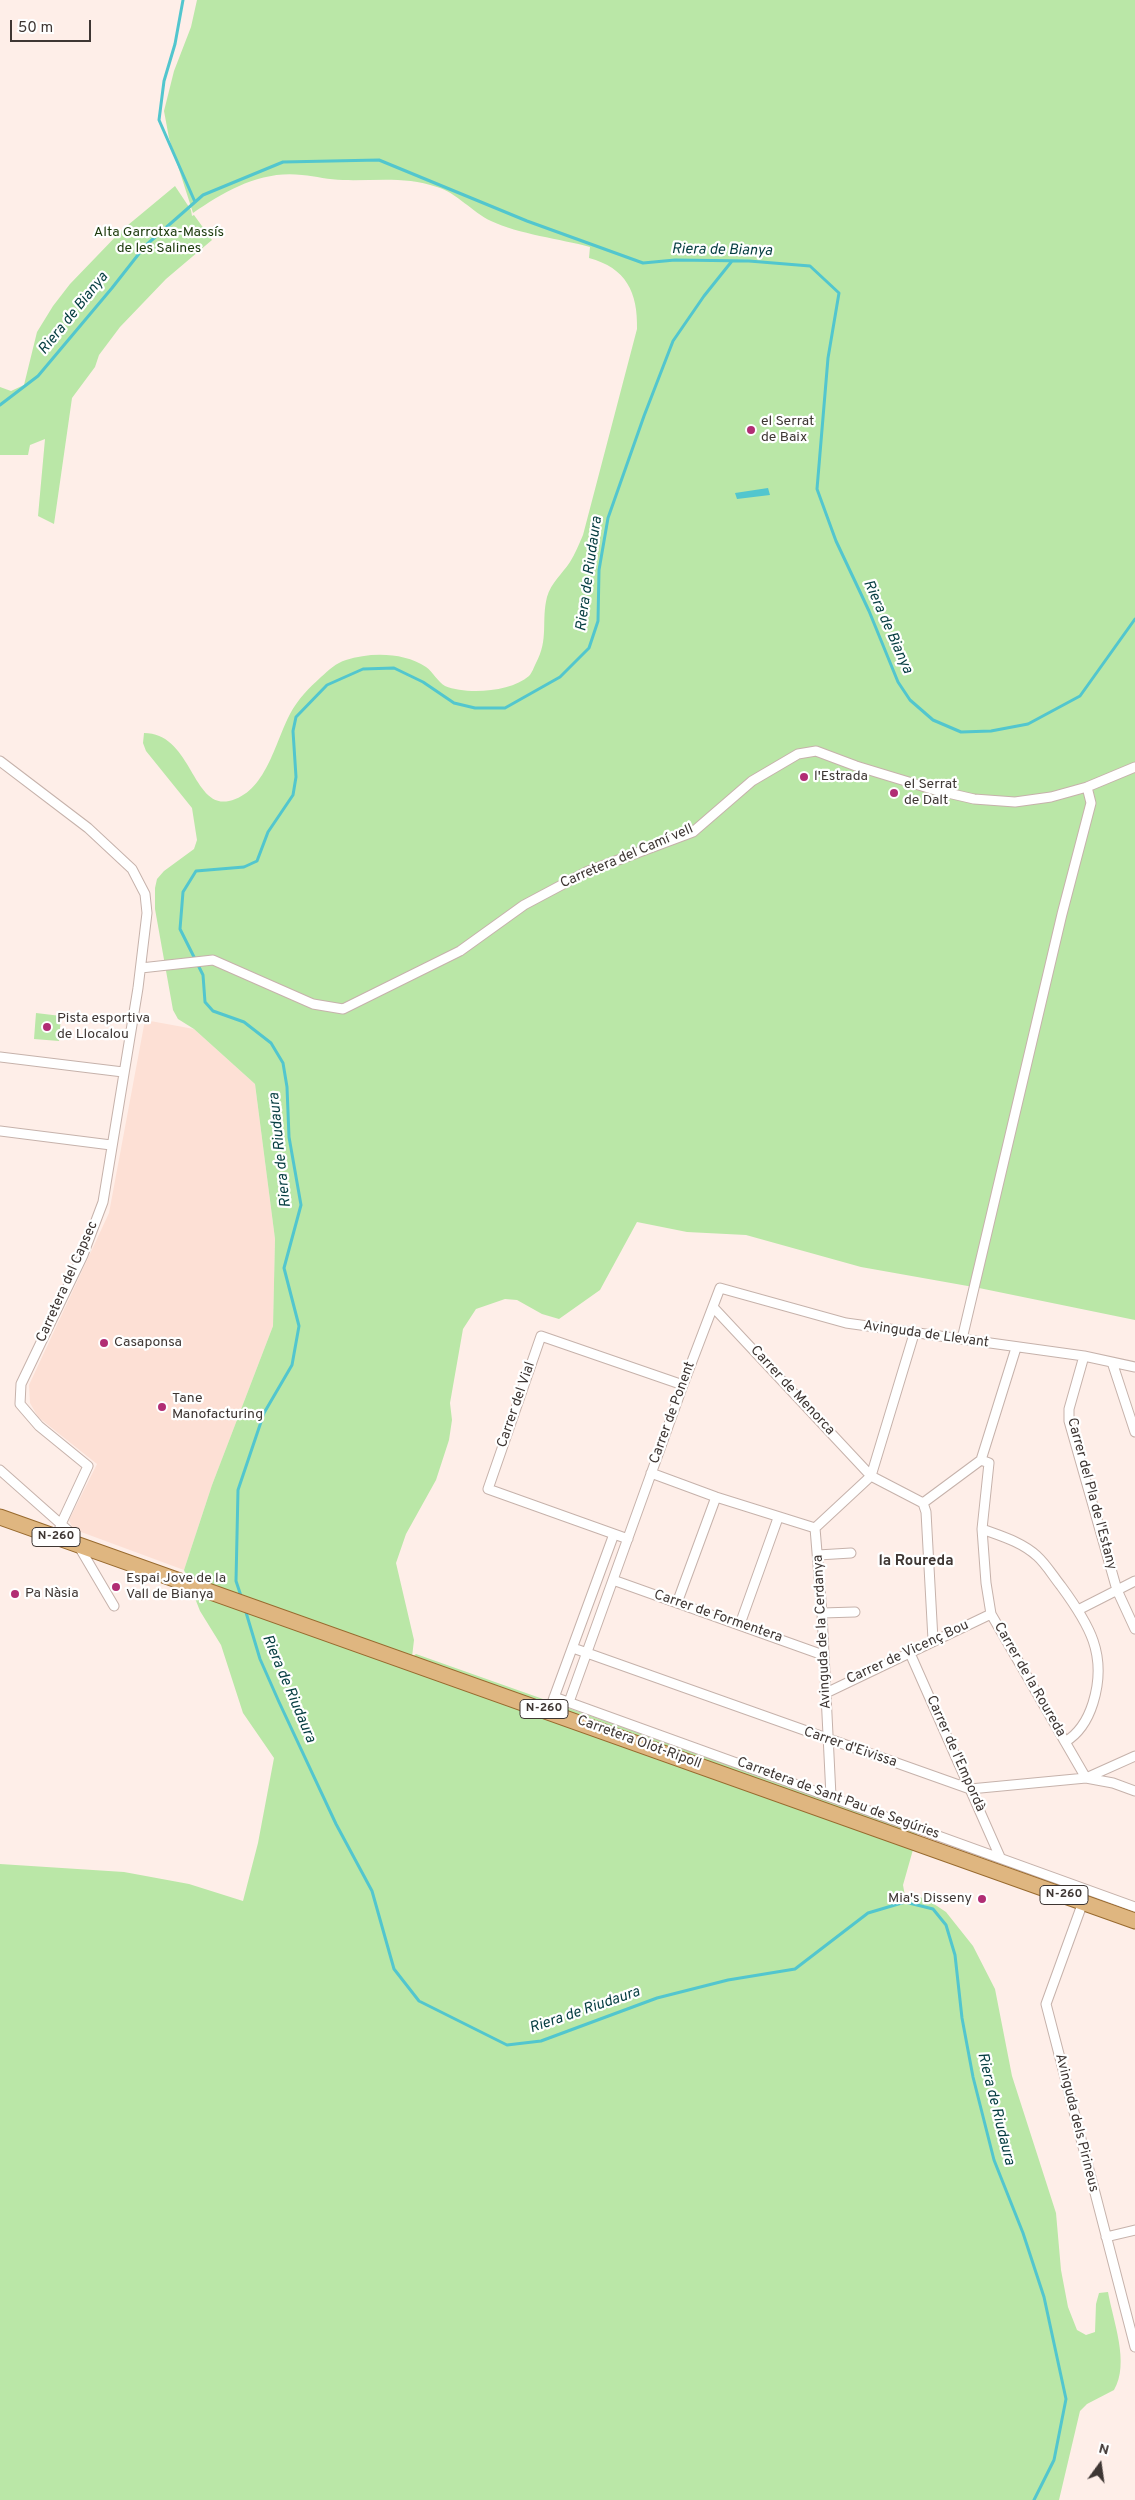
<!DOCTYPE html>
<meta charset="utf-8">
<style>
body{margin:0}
#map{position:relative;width:1135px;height:2500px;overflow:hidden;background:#feeee8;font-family:Overpass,sans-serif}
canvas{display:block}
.north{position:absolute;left:1075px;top:2440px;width:50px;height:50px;-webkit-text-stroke:4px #fff;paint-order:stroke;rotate:14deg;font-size:14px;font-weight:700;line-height:20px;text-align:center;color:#3e3633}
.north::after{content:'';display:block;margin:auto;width:18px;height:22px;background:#3e3633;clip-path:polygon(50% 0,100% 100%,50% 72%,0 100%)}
.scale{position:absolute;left:10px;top:20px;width:81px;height:22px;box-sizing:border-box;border:2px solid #3e3633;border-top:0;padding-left:6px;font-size:15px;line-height:18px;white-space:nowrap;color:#3e3633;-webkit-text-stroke:4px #fff;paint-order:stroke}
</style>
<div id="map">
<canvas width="1135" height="2500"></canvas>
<div class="north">N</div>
<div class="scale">50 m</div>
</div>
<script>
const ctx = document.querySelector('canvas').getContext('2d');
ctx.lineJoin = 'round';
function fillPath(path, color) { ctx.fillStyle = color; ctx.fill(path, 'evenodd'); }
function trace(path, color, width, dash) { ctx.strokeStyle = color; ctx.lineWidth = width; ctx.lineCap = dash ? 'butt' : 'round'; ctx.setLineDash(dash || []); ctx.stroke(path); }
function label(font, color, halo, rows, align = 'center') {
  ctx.font = font + ' Overpass,sans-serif'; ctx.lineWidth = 4.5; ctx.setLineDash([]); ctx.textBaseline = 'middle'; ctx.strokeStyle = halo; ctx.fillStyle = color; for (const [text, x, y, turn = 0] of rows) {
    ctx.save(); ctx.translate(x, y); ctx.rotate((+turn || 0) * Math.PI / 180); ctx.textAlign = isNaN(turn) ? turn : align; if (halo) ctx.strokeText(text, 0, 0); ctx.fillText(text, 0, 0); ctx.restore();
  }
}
fillPath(new Path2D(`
 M145 1020 194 1029 255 1084 275 1239 273 1326 212 1485 184 1570 73 1529 69 1520 97 1464 38 1417 30 1403 29 1385 109 1213Z`), '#fde0d5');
fillPath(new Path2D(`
 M197 0H1135V1320L979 1288 861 1267 746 1235 687 1232 637 1222 600 1290 559 1319 542 1314 517 1300 505 1299 476 1309 463 1329 450 1403 452 1420 449 1440 436 1480 406 1534 396 1563 414 1640 412 1657 416 1654 918 1832 903 1885 905 1896 925 1898 946 1912 973 1946 995 1989 1012 2076 1056 2213 1061 2270 1068 2307 1077 2330 1086 2335 1095 2332 1096 2304 1099 2293 1108 2292C1113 2321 1130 2363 1114 2390L1087 2404 1080 2411 1059 2500H0V1864L124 1872 189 1884 243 1901 258 1843 274 1758 243 1713 221 1645 200 1611 184 1570 212 1485 273 1326 275 1239 255 1084 194 1029 178 1019 173 1010 155 909V888L157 879 164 871 194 849 197 840 192 808 146 751 143 743 144 733C192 733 192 809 229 801 266 793 275 742 290 714 298 699 309 688 321 677 329 670 336 663 346 660 370 652 404 652 426 667 433 672 438 682 445 686 467 695 511 692 529 676 532 673 534 667 536 663 549 639 541 621 547 597 551 583 562 574 570 562 575 554 579 544 583 535L637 329C638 292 626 268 589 258L590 247C561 239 518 234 491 221 472 212 457 193 437 187 405 176 376 181 343 180 329 180 316 176 302 175 261 170 225 191 193 213L169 138 164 111 174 71 191 27Z
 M175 186 191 210 192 216 194 215 212 240 166 279 120 327 99 355 95 367 72 398 54 524 38 516 45 439 30 445 28 455H0V387L11 391 24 385 37 332 53 306 70 284 122 230Z
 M36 1013 61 1016 59 1041 34 1039Z`), '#bae7a7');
fillPath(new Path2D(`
 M768 488 770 495 737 499 735 493Z`), '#52c6ce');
trace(new Path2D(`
 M183 0 175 44 164 81 159 120 195 202
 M0 405 38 376 112 288 145 246 203 195 283 162 379 160 527 221 643 263 675 260 749 261 810 266 839 293 828 358 817 489 836 541 869 611 898 682 910 700 933 720 961 732 991 731 1028 724 1080 696 1135 619
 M242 1599 236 1581 238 1490 264 1413 292 1365 299 1326 284 1268 301 1205 289 1137 287 1087 283 1063 271 1043 244 1022 213 1011 205 1002 203 975 180 929 183 892 196 871 244 867 257 861 268 832 293 795 296 777 293 731 296 717 327 685 363 669 394 668 423 682 454 703 475 708H505L560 677 589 648 598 621 599 570 608 518 644 416 673 341 704 296 732 261
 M245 1609 260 1659 279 1702 336 1824 372 1891 394 1969 419 2001 507 2045 541 2041 657 1998 728 1980 795 1969 868 1913 905 1902 933 1909 946 1925 955 1955 962 2018 973 2077 994 2160 1023 2233 1044 2297 1066 2399 1054 2460 1034 2500`), '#52c6ce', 3);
const street = new Path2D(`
 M0 761 88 828 132 869 145 894 147 913 138 988 103 1202 83 1255 21 1384 20 1404 39 1426 88 1466 61 1524 57 1538
 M141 968 213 960 313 1004 343 1009 460 951 524 905 586 872 693 832 752 781 798 754 816 751 856 766 935 790 974 799 1015 802 1051 797 1087 787 1135 767
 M0 1057 123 1072
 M0 1131 111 1145
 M713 1307 871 1476 923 1503 981 1460
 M962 1339 1062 914 1091 803 1087 787
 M1016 1348 981 1460 989 1463 982 1529 986 1583 991 1614 1086 1778 1135 1756
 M1084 1356 1069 1409V1421L1117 1590 1135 1629
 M1112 1362 1135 1432
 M0 1470 71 1533 114 1606
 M651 1473 716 1497 815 1528 871 1476 914 1334
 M923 1503 926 1512 933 1640
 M815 1528 822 1613 831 1796
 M982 1529C1001 1536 1022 1542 1037 1556 1046 1564 1053 1576 1061 1586 1089 1624 1108 1655 1093 1703 1088 1719 1080 1733 1065 1742
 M628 1539 488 1489 541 1336 683 1385
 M818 1555 851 1553
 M613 1580 823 1655
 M677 1603 716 1497
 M1078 1610 1135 1581
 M822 1613 855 1612
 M740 1624 778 1518
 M573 1648 970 1789 1086 1778 1113 1783 1135 1791
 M909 1651 1000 1857
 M826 1693 991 1614
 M554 1697 1135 1907
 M569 1702 683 1385 720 1288 846 1323 1084 1356 1135 1367
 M552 1703 614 1534
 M1083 1902 1046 2004 1135 2347
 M1106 2237 1135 2230`);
const primary = new Path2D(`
 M0 1517 1135 1921`);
trace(street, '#c6b2ab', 11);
trace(primary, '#986a2e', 17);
trace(street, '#fff', 9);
trace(primary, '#dfb680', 15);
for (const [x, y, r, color] of [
 [751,430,5,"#b12d74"],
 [804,777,5,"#b12d74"],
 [894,793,5,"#b12d74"],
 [47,1027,5,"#b12d74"],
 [104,1343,5,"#b12d74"],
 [162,1407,5,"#b12d74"],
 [116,1587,5,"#b12d74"],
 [15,1594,5,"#b12d74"],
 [982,1899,5,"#b12d74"]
]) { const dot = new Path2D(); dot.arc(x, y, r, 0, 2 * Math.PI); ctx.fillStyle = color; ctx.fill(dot); trace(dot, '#fff', 2); }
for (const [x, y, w] of [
 [56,1537,48],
 [544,1709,48],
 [1064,1895,48]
]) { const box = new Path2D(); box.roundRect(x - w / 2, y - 9.5, w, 19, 4); ctx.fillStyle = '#fff'; ctx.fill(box); trace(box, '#3e3633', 1); }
label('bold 12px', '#3e3633', null, [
 ["N-260",56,1537],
 ["N-260",544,1709],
 ["N-260",1064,1895]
]);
label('14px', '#1b390b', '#fff', [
 ["Alta Garrotxa-Massís",159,233],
 ["de les Salines",159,249]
]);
label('14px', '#3e3633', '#fff', [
 ["el Serrat",761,422],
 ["de Baix",761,438],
 ["l'Estrada",814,777],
 ["el Serrat",904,785],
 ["de Dalt",904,801],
 ["Pista esportiva",57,1019],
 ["de Llocalou",57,1035],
 ["Casaponsa",114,1343],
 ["Tane",172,1399],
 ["Manofacturing",172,1415],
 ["Espai Jove de la",126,1579],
 ["Vall de Bianya",126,1595],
 ["Pa Nàsia",25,1594],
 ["Mia's Disseny",972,1899,"right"]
], 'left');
label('14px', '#3e3633', '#fff', [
 ["Carretera del Camí vell",627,857,-23],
 ["Carretera del Capsec",68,1282,-66],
 ["Avinguda de Llevant",926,1335,8],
 ["Carrer de Menorca",792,1391,47],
 ["Carrer del Vial",517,1405,-71],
 ["Carrer de Ponent",673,1413,-70],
 ["Carrer del Pla de l'Estany",1091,1494,75],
 ["Carrer de Formentera",718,1617,19],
 ["Avinguda de la Cerdanya",823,1632,-93],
 ["Carrer de Vicenç Bou",908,1653,-25],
 ["Carrer de la Roureda",1029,1680,60],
 ["Carretera Olot-Ripoll",639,1743,20],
 ["Carrer d'Eivissa",850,1748,19],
 ["Carrer de l'Empordà",955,1754,66],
 ["Carretera de Sant Pau de Segúries",838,1799,20],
 ["Avinguda dels Pirineus",1076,2123,76]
]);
label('italic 15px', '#053d41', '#fff', [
 ["Riera de Bianya",722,251,1],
 ["Riera de Bianya",74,314,-51],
 ["Riera de Riudaura",590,574,-82],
 ["Riera de Bianya",887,627,66],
 ["Riera de Riudaura",281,1150,-96],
 ["Riera de Riudaura",288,1689,67],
 ["Riera de Riudaura",585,2011,-19],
 ["Riera de Riudaura",995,2109,76]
]);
label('bold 15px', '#3e3633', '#fff', [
 ["la Roureda",916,1562]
]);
</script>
